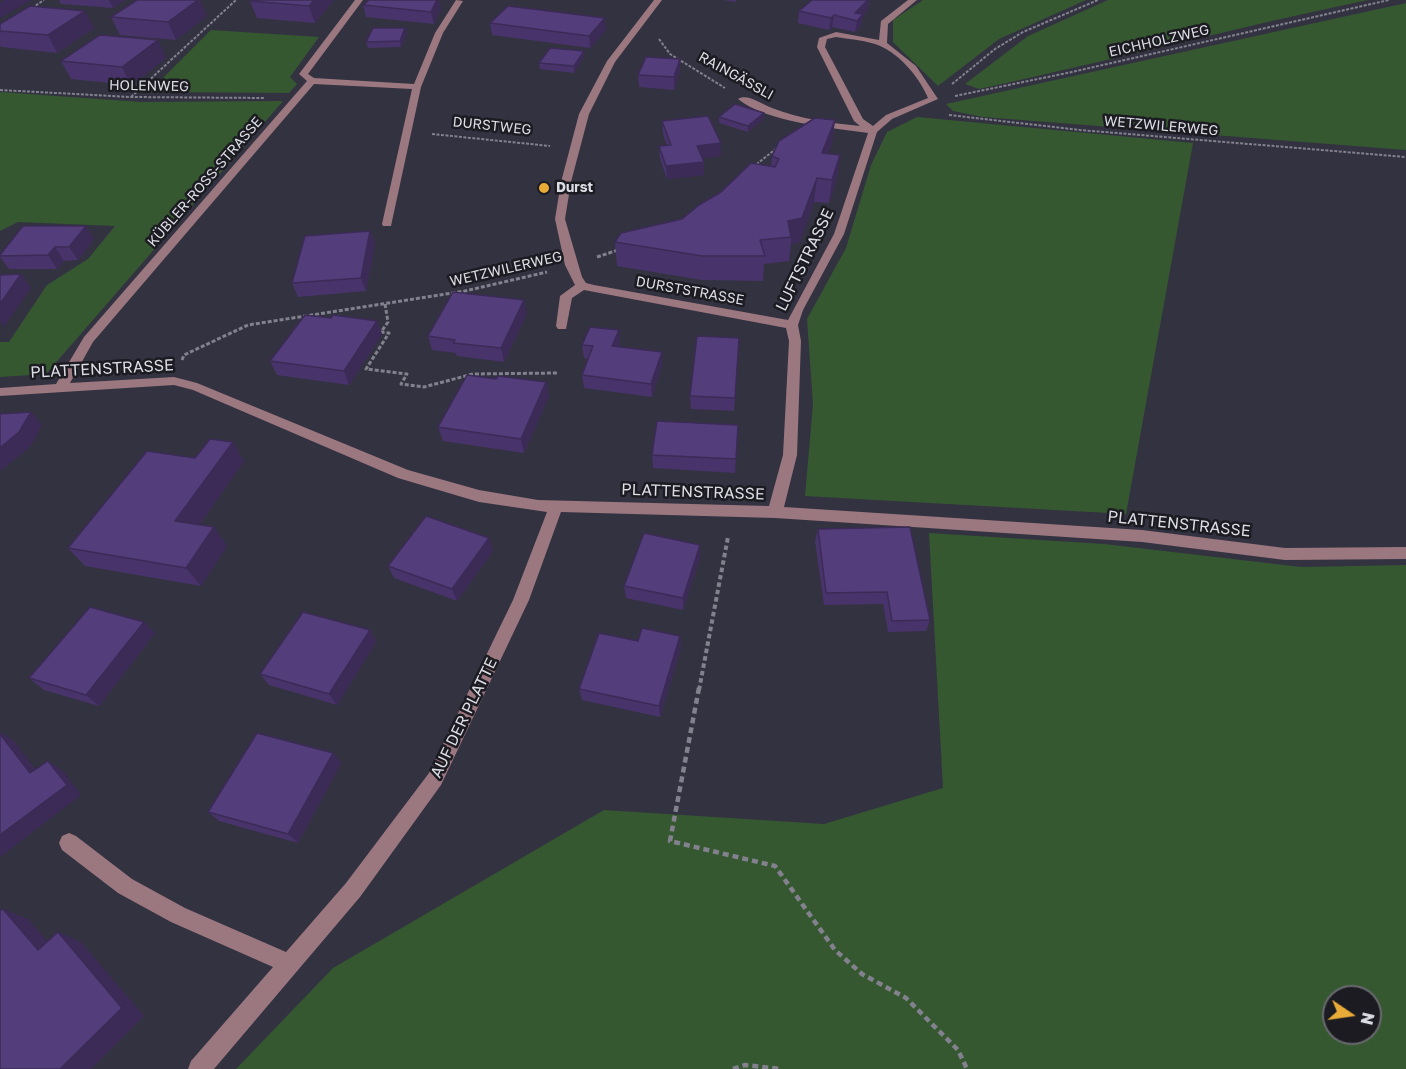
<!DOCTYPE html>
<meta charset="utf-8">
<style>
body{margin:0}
#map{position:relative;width:1406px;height:1069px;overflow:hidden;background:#333241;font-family:"Golos Text",sans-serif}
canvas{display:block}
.north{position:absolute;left:1322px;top:985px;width:60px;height:60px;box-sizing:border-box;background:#1b1b21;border:2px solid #68686f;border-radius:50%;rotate:103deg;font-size:16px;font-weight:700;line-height:24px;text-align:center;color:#dcdce5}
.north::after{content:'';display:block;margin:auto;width:21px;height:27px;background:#e8ab37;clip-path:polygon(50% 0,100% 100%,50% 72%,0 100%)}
</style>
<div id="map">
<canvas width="1406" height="1069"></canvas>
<div class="north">N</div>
</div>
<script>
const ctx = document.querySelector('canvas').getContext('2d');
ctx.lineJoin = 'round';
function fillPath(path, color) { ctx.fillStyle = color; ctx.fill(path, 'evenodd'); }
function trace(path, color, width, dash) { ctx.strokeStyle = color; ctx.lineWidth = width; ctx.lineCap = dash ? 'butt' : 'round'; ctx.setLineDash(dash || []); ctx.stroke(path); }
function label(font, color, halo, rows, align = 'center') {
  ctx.font = font + ' "Golos Text",sans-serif'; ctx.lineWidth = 5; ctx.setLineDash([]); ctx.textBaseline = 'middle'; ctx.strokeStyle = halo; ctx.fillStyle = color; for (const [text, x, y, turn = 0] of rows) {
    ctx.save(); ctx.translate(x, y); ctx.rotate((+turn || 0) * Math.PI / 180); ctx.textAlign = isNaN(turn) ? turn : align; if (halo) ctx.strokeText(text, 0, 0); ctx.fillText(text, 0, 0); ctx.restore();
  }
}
fillPath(new Path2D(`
 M923 0H1086L999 39 938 86 893 42V20Z
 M1108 0H1368C1238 27 1109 61 979 89L965 84 1028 36Z
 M1406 3V150L983 117 953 111 946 104Z
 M211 30 319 37 290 77 297 84 289 93 149 92Z
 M0 92 141 102 283 101 46 374 0 377V342H9L47 285 88 259 115 226 18 222 0 231Z
 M917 117 1193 143 1126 514 805 496 813 404 807 319 846 248 871 165 887 132Z
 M929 533 1104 544 1301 567 1406 565V1069H236L333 968 604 810 824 824 943 788ZM1334 997H1370V1033H1334Z`), '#365831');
trace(new Path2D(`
 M32 8 44 0
 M659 39 670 54 725 88
 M952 84 995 49 1023 32 1098 0
 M0 90 131 97 264 98
 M955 96 1072 72 1389 0
 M131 97 236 0
 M949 115 1080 130 1406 157
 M432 134 550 146
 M753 167 777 148`), '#82818d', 2, [3, 1.5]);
trace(new Path2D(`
 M597 257 618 250
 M385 304 388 322 381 332 389 333 366 369 407 374 401 384 424 387 473 374 557 373
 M182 360 184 355 248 325 465 291 547 272`), '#82818d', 3, [4, 2]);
trace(new Path2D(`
 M699 690 728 537`), '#82818d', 4, [4.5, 3]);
trace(new Path2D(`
 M699 688 670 841 775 866 835 950 862 974 906 998 958 1050 967 1069
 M733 1069 745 1065 780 1069`), '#82818d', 4.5, [6, 4]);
fillPath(new Path2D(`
 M355 0H363L308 74 314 78 414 84 435 33 456 0 463 1 443 33 421 87 391 226H383L382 224 412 89 314 84 93 342 70 383 174 377 197 383 408 470 479 490 538 500 769 506 783 455 789 341 786 328 584 290 572 298 566 329H558L556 326 560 296 575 285 565 265 555 219 561 182 579 114 607 61 654 0H662L615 62 589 114 571 182 565 219 582 277 586 283 594 285 788 320 834 234 868 133C833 128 765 122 738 99 747 93 763 105 772 108 800 119 830 123 860 126L854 121 817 47 819 38 836 32 879 40 881 21 908 0H917L888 24 887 43 916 66 938 99 892 119 877 132 844 234 803 310 798 325 801 341 797 455 784 507 1142 530 1285 548 1406 547V559L1285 560 1142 542 775 518 561 512 529 600 441 785 360 897 214 1069H188L191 1061 273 967 171 922 118 893 62 850 59 843 62 836 69 833 76 836 132 879 185 908 286 952 346 883 429 773 513 600 547 512 479 502 398 478 193 390 174 385 0 396V388L56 384 84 337 307 81 299 74ZM836 37C849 39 862 40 875 44 897 51 919 76 928 98L886 115 873 126 863 119 825 47 827 39Z`), '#9b777f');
fillPath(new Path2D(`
 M59 0H125L113 8 61 4Z
 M251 0H334L315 23 257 18 250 1Z
 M369 0H439L441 8 434 24 366 17 363 5Z
 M723 0H737L735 2Z
 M812 0H869L868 10 863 15 861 26 855 32 832 27 829 30 798 23 799 11Z
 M207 16 176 40 120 35 111 17Z
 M490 23 606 30 590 48 492 35Z
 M0 24 94 28 57 53 1 47 0 45Z
 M407 34 401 47 368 48 366 42Z
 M584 51V57L574 73 540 69 539 63Z
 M166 58 131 85 71 79 61 61Z
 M680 59V71L674 90 639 87 638 75Z
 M719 117 764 119 748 132 719 123Z
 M835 120 832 143 828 153 840 155 837 178 829 203 814 202 800 242 791 244 789 261 764 264 763 281 702 280 617 266 615 242 682 219 771 166 772 156Z
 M662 121 721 156 702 158 704 175 667 179 660 159 659 146 667 145 663 134Z
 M370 231 375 244 366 291 298 297 292 283Z
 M94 239 78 260 64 261 57 269H9L0 257V255Z
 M527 313 504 362 457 356 456 353 432 350 428 336Z
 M331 318 377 321 382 334 349 385 277 375 270 361Z
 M739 338 734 411 691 409 690 396Z
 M620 344 619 347 662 365 652 397 584 388 582 375 588 359 584 358 582 345Z
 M496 379 546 382 549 396 524 453 443 441 438 427Z
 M738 425 735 473 653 468 652 455Z
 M195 458 244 461 199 525 227 546 201 586 85 566 68 548Z
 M818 529 930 620 926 631 888 632 883 604 824 605 815 541Z
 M489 538 493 551 457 601 394 578 388 566Z
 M700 558 683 610 626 598 624 586Z
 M144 622 155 633 99 706 44 690 29 678Z
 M370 630 376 642 337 705 269 685 260 674Z
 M680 636 681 648 660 717 582 700 579 689Z
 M333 753 341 763 298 843 219 821 208 812Z`), '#48346a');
fillPath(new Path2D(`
 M4 0H31L0 18V3Z
 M109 0H125L113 8Z
 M198 0H200L207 16 176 40 168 22Z
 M314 0H334L315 23 309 6Z
 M437 0H439L441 8 434 24 431 12Z
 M868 0H869L868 10 863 15 861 26 855 32 857 21 855 13Z
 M85 11 94 28 57 53 48 35Z
 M834 15 832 27 829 30 831 18Z
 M605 18 606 30 590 48 589 36Z
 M405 28 407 34 401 47 400 41Z
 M158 40 166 58 131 85 122 67Z
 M584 51V57L574 73V66Z
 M680 59V71L674 90V77Z
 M764 113V119L748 132V126Z
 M835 120 832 143 820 176 822 153Z
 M721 143V156L697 159V146Z
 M840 155 837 178 829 203 832 180Z
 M704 162V175L667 179 666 166Z
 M817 178 814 202 800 242 791 244V237L788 221Z
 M86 226 94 239 78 260 69 247Z
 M370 231 375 244 366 291 361 278Z
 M55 247 64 261 57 269 48 255Z
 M21 274 31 288 4 327 0 322V304Z
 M524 300 527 313 504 362 501 348Z
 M377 321 382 334 349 385 344 371Z
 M619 330 620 344 614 359 612 346Z
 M662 352V365L652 397 651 384Z
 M546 382 549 396 524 453 521 439Z
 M31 412 42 425 31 446 0 471V448Z
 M233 442 244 461 189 539 175 521Z
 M214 527 227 546 201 586 186 568Z
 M489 538 493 551 457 601 452 589Z
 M700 545V558L683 610V598Z
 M144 622 155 633 99 706 86 695Z
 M370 630 376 642 337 705 329 694Z
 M680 636 681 648 660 717 659 706Z
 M0 732 13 740 46 783 30 773 0 734Z
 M333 753 341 763 298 843 288 834Z
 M48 761 63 771 81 795 0 857V835Z
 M3 909 28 919 62 959 38 950Z
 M58 932 81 942 144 1016 91 1069H60Z`), '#3b2b56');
const building = new Path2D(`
 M137 0H198L168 22 111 17Z
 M251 0H314L309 6 250 1Z
 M369 0H437L431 12 363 5Z
 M812 0H868L855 13 863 14 857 21 834 15 831 18 799 11Z
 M30 6 85 11 48 35 0 31V24Z
 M508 6 605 18 589 36 490 23Z
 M373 28H405L400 41 366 42Z
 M100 35 158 40 122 67 61 61Z
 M550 48 584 51 574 66 539 63Z
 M646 57 680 59 674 77 638 75Z
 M735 104 764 113 748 126 719 117Z
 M708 116 721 143 697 146 704 162 666 166 659 146 671 145 662 121Z
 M815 118 835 120 822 153 840 155 832 180 817 178 802 218 788 221 791 237 760 240 765 256H702L615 242 621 233 682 219 699 205 721 192 751 163 775 167 779 159 772 156 779 141Z
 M23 226H86L69 247H55L48 255 0 256V255Z
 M370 231 361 278 292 283 305 236Z
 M21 274 0 304V275Z
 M453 292 524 300 501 348 453 343 455 340 428 336Z
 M305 315 331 318 333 315 377 321 344 371 270 361Z
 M590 327 619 330 612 346 662 352 651 384 582 375 593 346 582 345Z
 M697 336 739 338 735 398 690 396Z
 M467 375 496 379 498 376 546 382 521 439 438 427Z
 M31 412 19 432 0 448V414Z
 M657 421 738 425 736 459 652 455Z
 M210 439 233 442 175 521 214 527 186 568 68 548 147 451 195 458Z
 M426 516 489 538 452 589 388 566Z
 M910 527 930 620 892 621 887 592 826 593 818 529Z
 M644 533 700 545 683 598 624 586Z
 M90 607 144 622 86 695 29 678Z
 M303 612 370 630 329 694 260 674Z
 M642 628 680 636 659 706 579 689 599 633 638 641Z
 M257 733 333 753 288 834 208 812Z
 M0 734 30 773 48 761 67 785 0 835Z
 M3 909 38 950 58 932 122 1008 60 1069H0V911Z`);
fillPath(building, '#543d7b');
trace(building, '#3b2b56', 1.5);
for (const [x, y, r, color] of [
 [544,188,6,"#e8ab37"]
]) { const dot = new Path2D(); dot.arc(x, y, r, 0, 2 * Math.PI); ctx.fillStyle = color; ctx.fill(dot); trace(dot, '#1b1b21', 2); }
label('14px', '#dcdce5', '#1b1b21', [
 ["EICHHOLZWEG",1159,41,-13],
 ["RAINGÄSSLI",736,76,29],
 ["HOLENWEG",149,86,1],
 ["DURSTWEG",492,126,6],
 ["WETZWILERWEG",1161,126,5],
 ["KÜBLER-ROSS-STRASSE",205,182,-49],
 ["WETZWILERWEG",506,269,-13],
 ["DURSTSTRASSE",690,291,10]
]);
label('bold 14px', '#dcdce5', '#1b1b21', [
 ["Durst",556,188]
], 'left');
label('16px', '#dcdce5', '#1b1b21', [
 ["LUFTSTRASSE",805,260,-64],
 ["PLATTENSTRASSE",102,369,-3],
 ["PLATTENSTRASSE",693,492,2],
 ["PLATTENSTRASSE",1179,524,6],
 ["AUF DER PLATTE",464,718,-64]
]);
</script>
